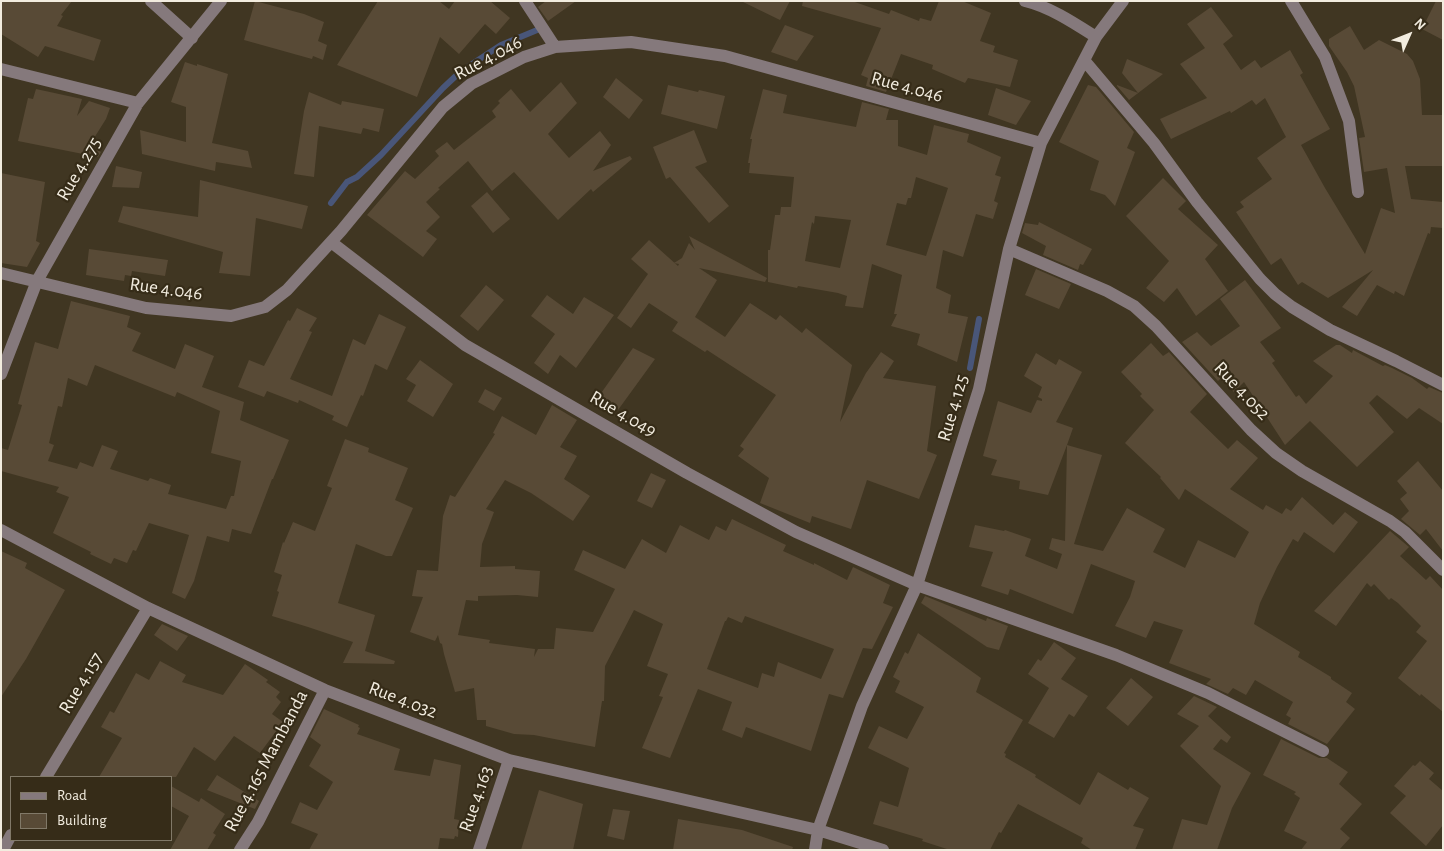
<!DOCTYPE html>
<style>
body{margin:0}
#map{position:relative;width:1444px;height:851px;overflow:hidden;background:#403622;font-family:"Alegreya Sans",sans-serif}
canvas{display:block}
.frame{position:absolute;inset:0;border:2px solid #f2ecdf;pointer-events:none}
.legend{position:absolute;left:10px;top:776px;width:162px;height:65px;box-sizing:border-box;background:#362c18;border:1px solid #817968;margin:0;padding:6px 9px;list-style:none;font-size:15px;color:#f2ecdf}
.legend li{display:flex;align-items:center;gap:10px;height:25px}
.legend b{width:25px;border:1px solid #817968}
.north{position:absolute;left:1384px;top:10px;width:50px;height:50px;-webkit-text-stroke:4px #362c18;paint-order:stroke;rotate:46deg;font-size:14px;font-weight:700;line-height:20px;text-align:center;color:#f2ecdf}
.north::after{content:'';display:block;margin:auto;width:18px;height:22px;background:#f2ecdf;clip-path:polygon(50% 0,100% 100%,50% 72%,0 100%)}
</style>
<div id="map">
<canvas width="1444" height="851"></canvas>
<div class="frame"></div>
<ul class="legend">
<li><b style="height:6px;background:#85797c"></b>Road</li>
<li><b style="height:14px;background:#584a36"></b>Building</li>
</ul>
<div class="north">N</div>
</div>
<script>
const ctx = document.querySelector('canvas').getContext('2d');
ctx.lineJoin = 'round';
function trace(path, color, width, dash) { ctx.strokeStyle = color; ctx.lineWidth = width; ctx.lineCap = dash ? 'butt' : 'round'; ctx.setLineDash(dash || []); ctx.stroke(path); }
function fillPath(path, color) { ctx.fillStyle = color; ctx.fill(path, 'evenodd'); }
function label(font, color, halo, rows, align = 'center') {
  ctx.font = font + ' "Alegreya Sans",sans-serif'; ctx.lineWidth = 4.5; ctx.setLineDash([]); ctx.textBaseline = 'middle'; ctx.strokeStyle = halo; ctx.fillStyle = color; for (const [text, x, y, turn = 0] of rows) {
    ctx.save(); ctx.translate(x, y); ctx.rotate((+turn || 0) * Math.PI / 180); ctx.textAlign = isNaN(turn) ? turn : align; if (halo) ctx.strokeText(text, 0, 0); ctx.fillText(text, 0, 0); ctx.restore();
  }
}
trace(new Path2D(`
 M331 203 347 182 357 177 381 155 443 88 460 72 501 45 542 28
 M970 368 979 319`), '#495679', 6);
fillPath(new Path2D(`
 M1 1H72L61 15 63 16 57 26 101 40 94 61 45 46 38 57 1 34Z
 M255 1 304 14 324 22 318 41 327 45 323 60 313 56 312 59 244 40Z
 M378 1H439L449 9 455 1H490L510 18 496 34 485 24 459 54 440 37 417 97 337 65Z
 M546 1H576L548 21 538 7Z
 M741 1H790L780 20Z
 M803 1H852L889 14 891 10 919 21 920 18 931 21 939 1H962L991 13 980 41 995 46 993 52 1018 60 1010 87 968 78 965 83 932 69 933 65 901 54 886 92 866 86 868 78 861 75 881 28 802 6Z
 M1436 1H1443V40L1422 29Z
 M1211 7 1233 36 1223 44 1241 70 1255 60 1261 68 1290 50 1303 73 1300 75 1330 129 1301 145 1325 188 1365 254 1381 208 1395 213 1387 168 1364 172 1359 138 1365 137 1354 86 1347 72 1329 46V39L1350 26 1364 50 1379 40 1407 54 1413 61 1420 79 1422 115H1443V166H1405L1411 199 1443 202V228L1431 227 1430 234 1428 233 1404 296 1395 291 1394 294 1377 285 1357 316 1342 307 1373 270 1328 298 1302 282 1298 285 1281 258 1271 265 1236 212 1244 207 1240 202 1272 179 1257 158 1286 137 1265 98 1256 105 1252 100 1231 113 1230 111 1171 139 1160 119 1207 98 1180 64 1205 48 1187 24Z
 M785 25 814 36 797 61 771 52Z
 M1127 59 1163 74 1129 100 1117 86V85L1138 93 1122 73Z
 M185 62 197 66V64L228 74 212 143 248 151 252 168 216 162 215 171 142 154 140 130 186 142V107L171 102Z
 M616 78 643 100 629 119 603 97Z
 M561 82 577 103 548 134 569 158 600 131 611 145 593 171 630 156 632 159 593 192 591 189 558 220 514 172 492 191 468 161 438 188 440 189 426 202 440 217 426 231 437 239 423 257 367 215 405 171 415 179 439 156 435 151 447 142 454 150 496 117 492 111 500 103 498 101 511 89 530 112Z
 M668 85 698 92 699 90 725 96 717 129 661 114Z
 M1088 85 1096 87 1134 132 1127 148 1135 152 1115 206 1105 195 1090 190 1099 161 1059 142Z
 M996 88 1031 101 1016 125 988 115Z
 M36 89 82 99 77 116 89 101 110 108 106 119 89 146 101 152 98 157 18 141 28 98 33 99Z
 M763 89 787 95 783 113 856 127 862 102 889 109 886 120H898V146L927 155 934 125 969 134 967 142 1001 157 995 175 1001 177 994 201 998 203 993 219 976 214 963 257 943 250 936 288 951 295 948 313 968 317 957 362 917 345 920 334 891 326 897 314H894L902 275 872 264 863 308 845 306 847 296 838 293 798 286 797 288 768 282V250H770L775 215H780L781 207H791L794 177 749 173 750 163H748L752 139H750ZM916 177 948 188 926 256 886 245 897 203 906 205 908 198H911ZM815 216 851 220 840 268 805 261 812 222 814 224Z
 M309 92 341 105 342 101 384 109 379 132 363 128 361 134 319 126 314 177 294 174 304 111Z
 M694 130 707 162 695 167 729 206 709 223 670 177 666 179 653 147Z
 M116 166 142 172 139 188 112 187Z
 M1 173 45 182 36 241 40 243 27 267 1 263Z
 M1163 178 1186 201 1178 209 1218 245 1205 259 1228 291 1196 316 1177 288 1164 302 1146 288 1169 261 1126 216Z
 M200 180 308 206 302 229 256 218 250 276 219 273 223 252 118 222 123 206 198 217Z
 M487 192 510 219 493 233 471 206Z
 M1039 222 1092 249 1083 265 1080 264 1078 270 1043 255 1046 246 1022 233 1025 223 1038 225Z
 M689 236 767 278 765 282 699 268 717 280 695 317 725 337 750 303 776 320 780 315 802 333 806 328 852 365 840 422 866 373 881 352 894 361 883 378 936 386 927 451 937 455 919 499 867 480 851 529 812 516 810 523 760 503 769 478 738 456 744 449 740 446 776 395 707 350 705 352 672 331 678 322 649 303 631 328 617 318 648 274 631 259 649 240 678 266 679 264 674 263 682 258 689 243 695 250Z
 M89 249 168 260 165 276 132 271 131 276 125 275 124 281 86 275Z
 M1036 269 1071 284 1059 309 1025 295Z
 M1245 280 1281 328 1260 342 1275 361 1272 363 1296 397 1299 395 1306 404 1333 376 1313 361 1336 345H1340L1352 353 1353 350 1383 366 1385 365 1392 368 1412 378 1427 389 1429 387 1443 393V424L1419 408 1407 419 1377 395 1369 403 1394 432 1357 467 1310 421 1285 445 1244 382 1234 392 1220 379 1218 381 1182 342 1197 332 1211 346 1240 326 1220 299Z
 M486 285 504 300 478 331 460 316Z
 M547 295 573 314 584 297 614 315 576 368 560 355 548 374 534 363 555 334 531 316Z
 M71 301 130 316 127 327 141 333 132 351 175 369 185 344 214 356 202 387 244 402 240 420 289 440 273 479H272L251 534 232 529 229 542 207 536 194 581 185 599 172 593 189 535 149 523 136 551 133 550 127 563 114 558 111 564 90 554 91 552 53 533 69 497 56 492 59 487 1 471V448L8 450 22 405 18 404 35 342 58 349ZM95 365 175 397 177 392 220 411 211 453 241 461 234 496H231L226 509 168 494 171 485 150 478 148 481 110 469 118 451 102 445 93 467 80 462 77 469 48 461 54 445 49 443 58 406 62 407 68 378 87 386Z
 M297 308 317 318 309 331 312 332 290 379 332 396 353 339 365 345 379 314 406 327 387 370 375 364 363 396 361 395 347 427 332 420 334 416 299 400 298 403 267 391 264 397 238 387 249 360 264 366 288 320 290 321Z
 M1151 343 1163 356 1169 352 1207 394 1190 412 1228 449 1237 440 1258 458 1230 489 1263 510 1266 505 1282 514 1286 508 1291 511 1302 497 1333 525 1345 512 1358 522 1334 553 1304 532 1298 542 1293 539 1277 567 1260 603 1254 624 1300 652 1298 657 1331 677V679L1352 693 1346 702 1355 709 1327 744 1288 724 1291 718 1286 715 1293 702 1255 680 1246 695 1233 688 1228 694 1206 684 1211 679 1169 663 1183 630 1154 621 1146 638 1115 626 1130 597 1135 581 1091 564 1073 614 1010 589 1008 595 981 586 993 552 969 547 975 525 1004 531 1005 530 1031 539 1025 556 1057 569 1062 554 1049 549 1052 538 1065 541 1067 445 1048 495 1019 489 1020 481 991 475 997 460 983 456 998 401 1031 413 1037 400 1042 401V399L1038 397 1042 387 1024 376 1036 353 1056 365 1059 359 1082 372 1056 422 1073 428 1067 445 1102 455 1074 544 1103 551 1127 508 1165 529 1153 552 1185 568 1198 540 1235 558 1249 532 1185 489 1179 500 1160 478 1161 477 1125 443 1154 410 1140 396 1142 394 1121 372Z
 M633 348 655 359 618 410 599 396Z
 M420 360 453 384 433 417 407 401 416 385 406 379Z
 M485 389 502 398 494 411 478 402Z
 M552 405 577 420 560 447 577 456 564 479 590 496 573 521 531 493 505 480 486 509 494 512 482 544 480 567 515 566V569L540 571 538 597 517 595 478 596V601L466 600 458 635 490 640 489 643 535 649 534 657 538 649H554L556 628 593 632 615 589 574 570 583 550 625 569 642 539 666 553 680 525 709 540 716 526 726 531 732 519 786 545 783 551 814 565V563L847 580 853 567 890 585 883 603 893 607 872 649 863 648 843 698 829 694 811 751 746 727 742 738 722 730 732 702 698 689 670 758 642 748 663 697 659 696 668 674 647 666 663 624 634 610 605 666 604 701H602L595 747 534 735 514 734 486 726V720H477L474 688 455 692 444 654 442 644 440 643 438 635 435 641 410 632 423 597 412 596 417 570 438 571 443 516 450 495 455 497 495 434 493 433 502 416 536 435ZM745 616 834 649 821 679 778 662 774 677 762 673 758 688 707 669 725 621H726L728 617 742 623Z
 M345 439 369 448 368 452 408 468 395 500 413 508 392 556H386L356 544 338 603 375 615 365 651 395 661 394 664 343 663 353 642 308 627 272 616 279 592 277 591 282 575 274 572 283 542 284 543 293 522 315 531 332 488 327 486Z
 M1418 461 1443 491V551L1426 529 1420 535 1401 519 1409 511 1400 499 1407 493 1397 481Z
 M651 473 666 480 652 508 637 501Z
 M1390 531 1409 547 1400 556 1426 580 1430 576 1443 590V712L1421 694 1420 696 1398 678 1427 641 1416 632 1421 626 1398 603 1391 598 1389 600 1374 584 1371 587 1367 583 1336 626 1314 611Z
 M1 551 27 563 25 568 65 590 26 659 1 697Z
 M925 596 986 621 987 618 1008 626 999 650 987 647 921 603Z
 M162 624 188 636 177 651 154 635Z
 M918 633 981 678 976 692 1023 720 1004 753 1006 754 1005 757 1036 775 1035 777 1080 805 1098 772 1128 790 1130 787 1149 798 1133 826 1144 829 1135 850H1092L1081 843 1083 838 1018 804 1001 833 999 832 990 850H950L922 841 923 839 873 824 880 801 898 807 909 768 868 748 879 726 907 739 924 707 895 692 900 681 893 677 905 652 908 654Z
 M1054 642 1076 658 1061 679 1088 696 1074 717 1069 714 1054 738 1028 723 1049 688 1028 674 1038 659 1041 661Z
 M160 661 186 675 182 682 223 695 245 664 268 680 266 682 280 692 276 697 281 702 272 714 283 722 260 753 234 736 215 761 194 747 176 777H99L122 738 101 727 110 711 114 713 136 673 149 680Z
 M1131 678 1153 697 1128 726 1106 708Z
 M1194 696 1217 707 1208 716 1231 737 1227 743 1221 739 1213 749 1251 773 1232 808 1217 850H1172L1182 819 1207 825 1221 786 1180 746 1199 726 1177 714Z
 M324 709 359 725 358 727 360 728 357 734 400 749 394 770 430 776 434 759 461 765 454 819 459 820 458 837 455 836 454 839 440 838 438 850H309L318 834 291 823 300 802 317 810 333 782 309 766 321 745 310 737Z
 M1281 739 1319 758H1327L1348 772 1339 784 1362 804 1340 829 1350 838 1339 850H1301L1307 842 1284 831 1300 798 1294 794 1296 792 1263 775Z
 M1420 761 1434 773 1429 779 1443 791V825L1426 846 1390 813 1406 796 1394 786 1413 765 1415 766Z
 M217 775 259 801 255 809 207 790Z
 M171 786 199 802 201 798 225 814 213 833 216 835 207 850H170L189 816 171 806Z
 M539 790 583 804 573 850H521Z
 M613 809 630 811 624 840 607 836Z
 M678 819 742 830 793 847 792 850H673Z`), '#584a36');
trace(new Path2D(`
 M151 1 192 38
 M525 1 555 47
 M1025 1C1050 7 1074 23 1096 37
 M1291 1 1325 57 1349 121 1358 192
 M1084 60 1154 143 1197 202 1260 279 1275 294 1292 307 1330 330 1396 361 1443 385
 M1 69 138 103
 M331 242 465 345 687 473 796 532 917 585 1116 655 1208 693 1323 751
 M1009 249 1107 291 1134 306 1156 326 1251 430 1276 453 1302 471 1390 521 1405 532 1443 570
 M1 273 146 308 231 316 265 307 287 290 341 231 443 107 471 84 524 57 555 47 631 42 725 56 1041 143
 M1 374 37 281 138 103 221 1
 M1 530 148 608 325 690 509 760 818 830 883 850
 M46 777 148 608
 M3 850 11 835
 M240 850 258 822 325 690
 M479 850 509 760
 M815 850 818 830 862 706 917 585 979 389 1009 249 1041 143 1096 37 1123 1`), '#85797c', 12);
label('19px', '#f2ecdf', '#362c18', [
 ["Rue 4.046",488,58,-28],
 ["Rue 4.046",907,87,15],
 ["Rue 4.275",79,169,-60],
 ["Rue 4.046",166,289,8],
 ["Rue 4.052",1242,391,47],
 ["Rue 4.125",953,408,-74],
 ["Rue 4.049",623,414,30],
 ["Rue 4.157",81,683,-59],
 ["Rue 4.032",403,700,21],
 ["Rue 4.165 Mambanda",266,761,-62],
 ["Rue 4.163",476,799,-71]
]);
</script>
